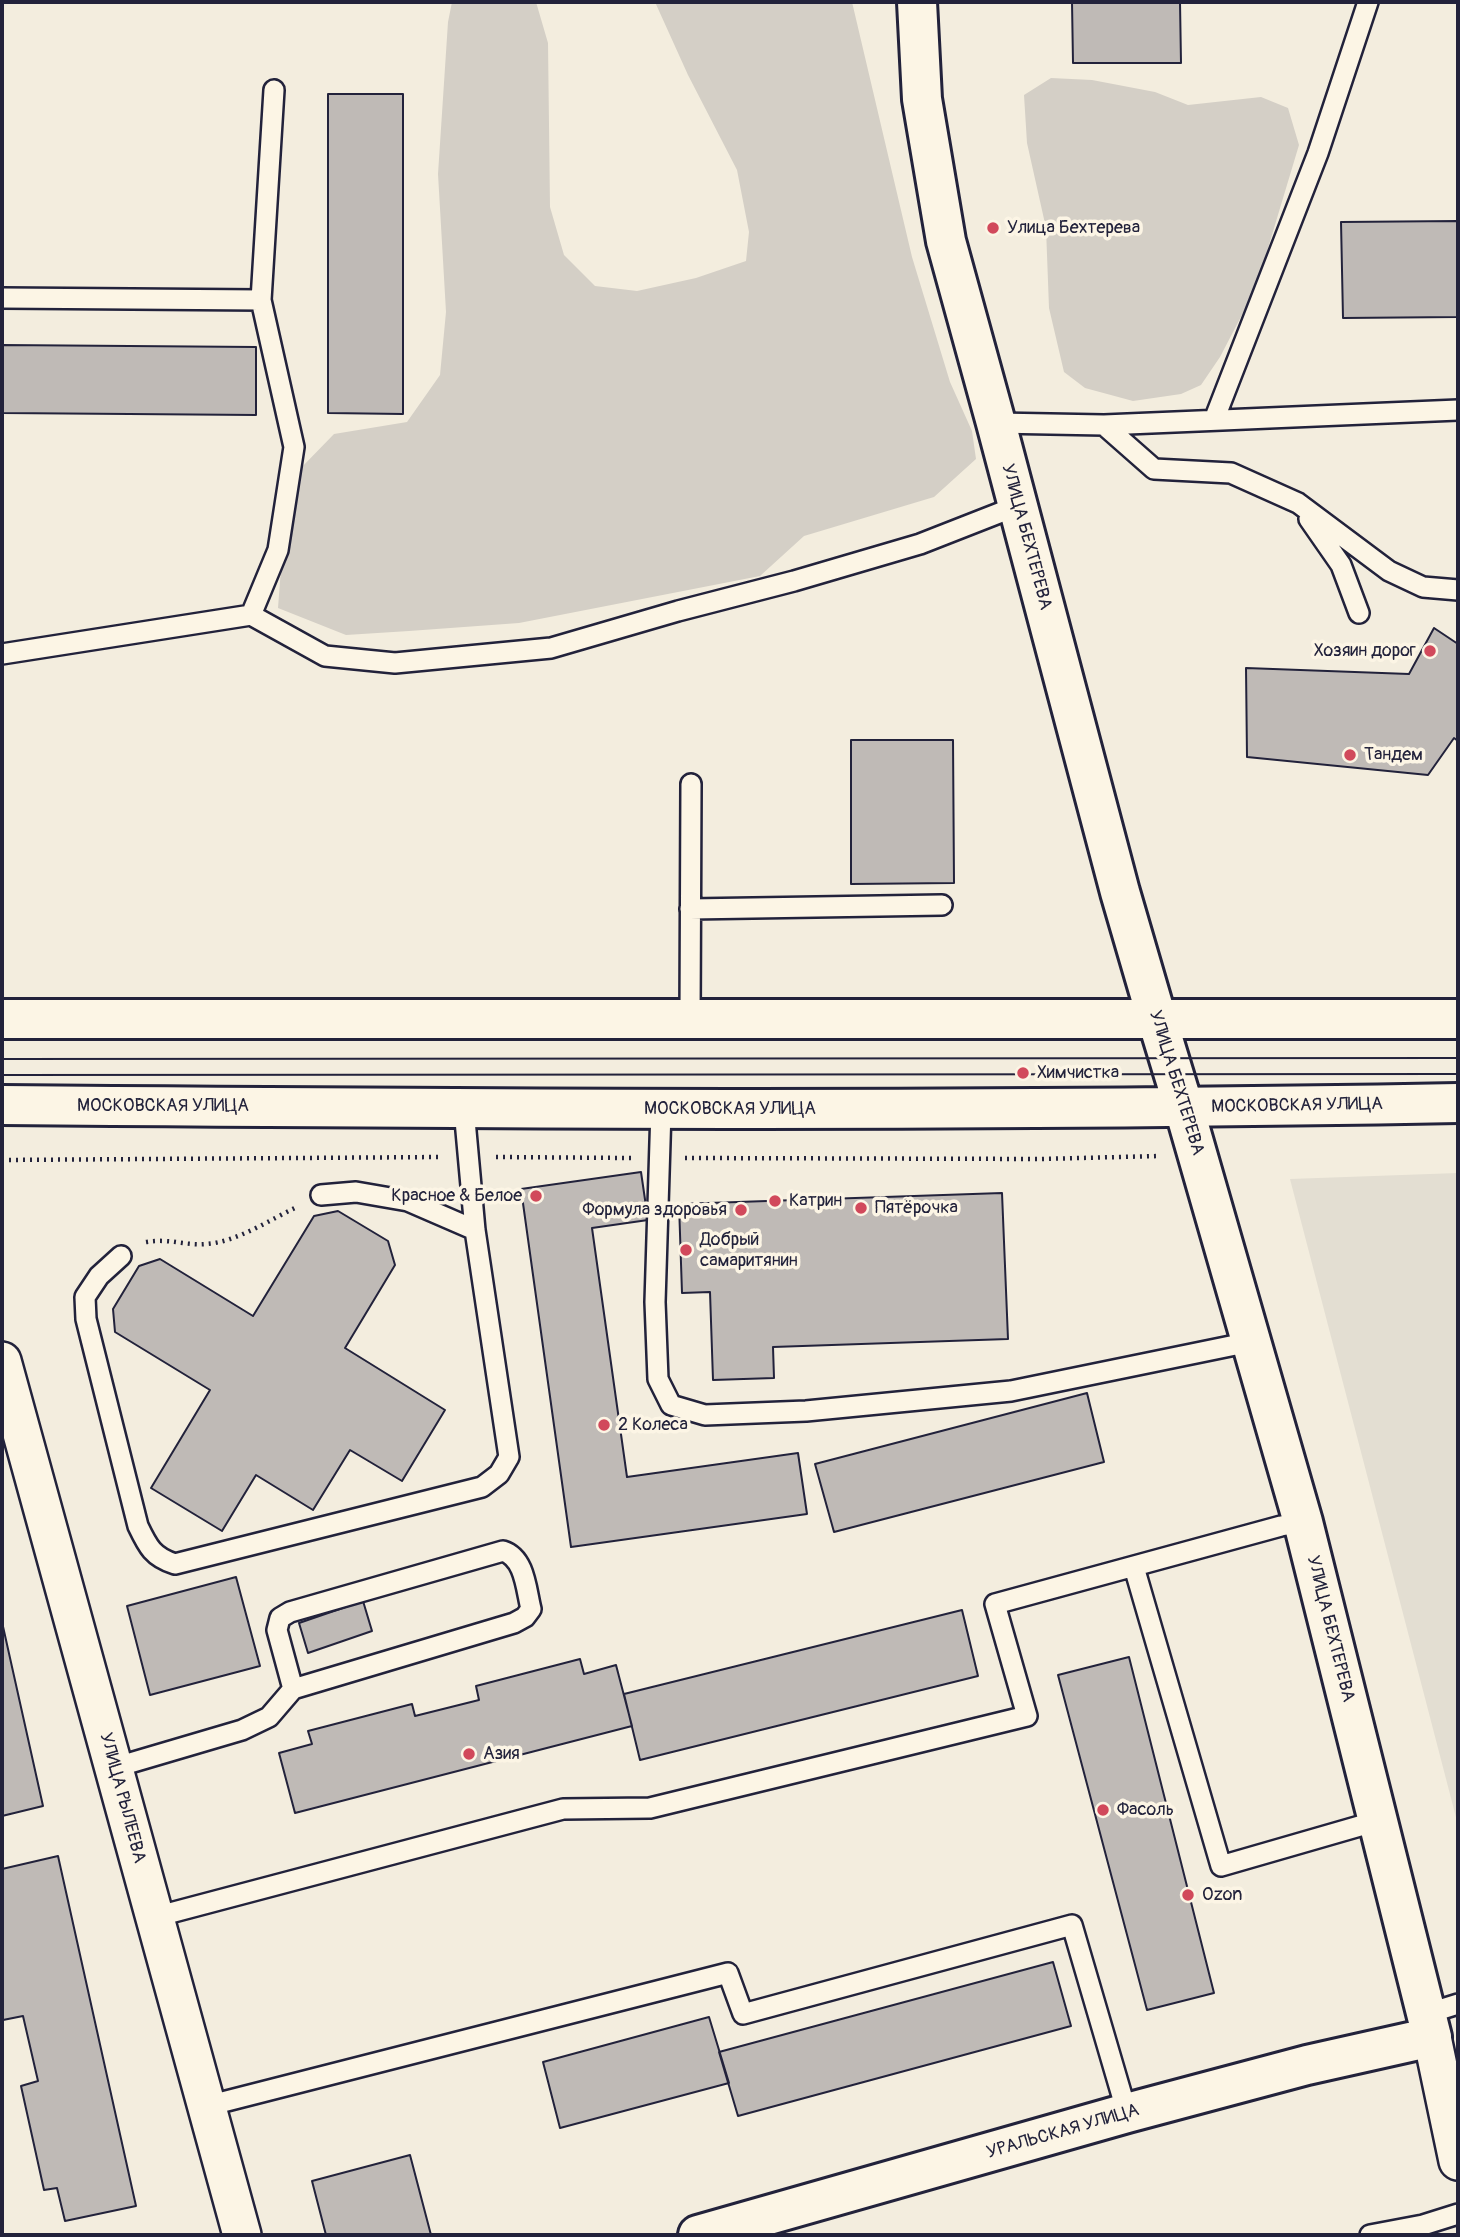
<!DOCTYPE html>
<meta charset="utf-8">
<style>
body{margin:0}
#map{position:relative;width:1460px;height:2237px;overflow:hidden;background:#f3edde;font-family:Pangolin,sans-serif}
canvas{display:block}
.frame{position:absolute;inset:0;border:4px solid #22223b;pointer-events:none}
</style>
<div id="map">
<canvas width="1460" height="2237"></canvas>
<div class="frame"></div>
</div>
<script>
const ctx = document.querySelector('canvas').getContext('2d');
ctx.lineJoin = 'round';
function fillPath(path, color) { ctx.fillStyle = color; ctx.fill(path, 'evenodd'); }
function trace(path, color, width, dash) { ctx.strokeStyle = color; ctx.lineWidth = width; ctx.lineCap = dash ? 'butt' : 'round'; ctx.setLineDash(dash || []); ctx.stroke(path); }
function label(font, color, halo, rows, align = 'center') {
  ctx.font = font + ' Pangolin,sans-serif'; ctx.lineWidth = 7; ctx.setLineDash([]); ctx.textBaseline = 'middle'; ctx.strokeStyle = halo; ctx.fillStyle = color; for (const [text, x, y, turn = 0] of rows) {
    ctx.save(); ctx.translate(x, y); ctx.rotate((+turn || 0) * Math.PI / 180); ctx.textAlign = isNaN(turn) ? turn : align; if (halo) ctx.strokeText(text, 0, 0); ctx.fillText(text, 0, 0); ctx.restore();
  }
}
fillPath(new Path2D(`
 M1458 1173V1825L1290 1179Z`), '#e3ded2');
fillPath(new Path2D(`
 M452 2H536L548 43 550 207 564 255 595 286 637 291 696 278 746 261 749 232 737 170 688 75 655 2H852L912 257 950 382 972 431 976 459 934 497 804 536 760 576 519 623 409 631 346 635 278 608 282 555 299 470 334 434 407 422 440 375 446 312 438 174 448 22Z
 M1051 78 1092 80 1155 92 1188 105 1261 97 1288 108 1299 145 1256 288 1220 357 1201 385 1181 394 1133 401 1085 388 1064 372 1049 308 1046 228 1027 143 1024 95Z`), '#d4cfc6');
const building = new Path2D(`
 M1072 2H1180L1181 63H1073Z
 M328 94H403V414L328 413Z
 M1458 221V317L1343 318 1341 222Z
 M2 345 256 347V415L2 413Z
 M1434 628 1458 644V741L1454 738 1428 775 1247 757 1246 668 1409 674Z
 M851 740H953L954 883 851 884Z
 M641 1172 648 1220 592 1228 627 1477 798 1453 807 1514 571 1547 521 1189Z
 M1002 1193 1008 1339 773 1347 774 1378 713 1380 710 1292 682 1293 679 1204Z
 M338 1211 388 1241 395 1265 345 1348 445 1410 402 1481 350 1450 313 1510 256 1475 222 1531 151 1488 210 1390 115 1332 113 1309 139 1266 160 1259 253 1316 314 1216Z
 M1087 1393 1104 1462 834 1532 815 1464Z
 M236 1577 260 1666 150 1695 127 1606Z
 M363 1601 372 1631 308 1653 299 1623Z
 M962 1610 978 1676 640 1760 624 1694Z
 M2 1622 43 1806 2 1816Z
 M1129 1657 1214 1993 1147 2010 1058 1675Z
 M580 1659 584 1674 616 1665 632 1726 295 1813 279 1753 312 1744 308 1731 412 1704 415 1716 479 1700 476 1686Z
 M58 1856 136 2206 65 2221 57 2188 44 2190 21 2086 38 2081 23 2016 3 2020 2 2013V1869Z
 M1053 1962 1071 2026 738 2116 719 2052Z
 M709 2017 729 2083 560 2128 543 2062Z
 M410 2155 431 2235H326L312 2181Z`);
fillPath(building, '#bfbab6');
trace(building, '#22223b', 2);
const service = new Path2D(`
 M2 298 261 300
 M1214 420 1318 153 1368 2
 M996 423 1104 425 1458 410
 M1104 425 1154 469 1231 473 1298 503 1389 571 1423 587 1458 590
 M1309 519 1341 565 1359 613
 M251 615 278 550 294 447 261 300 274 90
 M2 654 251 615 325 656 395 663 551 648 678 611 794 581 920 544 1017 506
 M690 909 942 905
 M690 1019 691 784
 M661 1110 655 1302 658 1379 671 1405 705 1415 806 1411 1011 1391 1250 1342
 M321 1195 356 1192 408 1201 475 1230
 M121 1256 99 1276 85 1297 86 1319 138 1526C148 1547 153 1557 175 1564L482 1487 499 1474 509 1457 475 1230 464 1109
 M1134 1567 1221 1866 1377 1821
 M113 1768 242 1730 269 1717 293 1689 514 1623 525 1617 531 1609C526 1589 525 1558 503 1551L290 1612 280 1618 277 1630 293 1689
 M155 1917 563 1809 650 1808 1027 1716 995 1604 1281 1526 1303 1522
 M1426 2014 1458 2004
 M207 2106 728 1973 743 2014 1072 1925 1127 2113
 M1370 2235 1423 2225 1458 2214`);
const minor = new Path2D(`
 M2 1361 242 2235
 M1432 2037 1458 2161`);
const tertiary = new Path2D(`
 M917 2 922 99 946 241 996 423 1120 892 1157 1019
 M698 2235 1127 2113 1307 2065 1432 2037 1303 1522 1184 1108`);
const primary = new Path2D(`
 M2 1019H1458
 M1157 1019 1184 1108
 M2 1105C487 1109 973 1112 1458 1103`);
trace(service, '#22223b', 24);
trace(minor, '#22223b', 42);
trace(tertiary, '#22223b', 44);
trace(primary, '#22223b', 44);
trace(new Path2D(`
 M496 1157 631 1158
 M685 1158 1041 1159 1159 1156
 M2 1160 442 1157
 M146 1242C170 1238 185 1246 206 1244 237 1242 269 1220 297 1207`), '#22223b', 4.5, [2, 5]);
trace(service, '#fcf5e5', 19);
trace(minor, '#fcf5e5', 37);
trace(tertiary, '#fcf5e5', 38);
trace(primary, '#fcf5e5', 38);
trace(new Path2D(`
 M2 1059 1458 1058
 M2 1075 1458 1074`), '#22223b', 2);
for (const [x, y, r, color] of [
 [993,228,7,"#d1495b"],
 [1430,651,7,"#d1495b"],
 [1350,755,7,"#d1495b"],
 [1023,1073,7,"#d1495b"],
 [536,1196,7,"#d1495b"],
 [775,1201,7,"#d1495b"],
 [861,1208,7,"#d1495b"],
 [741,1210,7,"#d1495b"],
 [686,1250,7,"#d1495b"],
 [604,1425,7,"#d1495b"],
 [469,1754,7,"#d1495b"],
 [1103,1810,7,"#d1495b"],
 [1188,1895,7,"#d1495b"]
]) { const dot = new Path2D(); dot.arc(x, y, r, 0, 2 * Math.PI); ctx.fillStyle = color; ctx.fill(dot); trace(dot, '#fcf5e5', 2.5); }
label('18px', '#22223b', '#fcf5e5', [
 ["Улица Бехтерева",1007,228],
 ["Хозяин дорог",1416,651,"right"],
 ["Тандем",1364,755],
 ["Химчистка",1037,1073],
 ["Красное & Белое",522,1196,"right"],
 ["Катрин",789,1201],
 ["Пятёрочка",875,1208],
 ["Формула здоровья",727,1210,"right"],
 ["Добрый",700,1240],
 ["самаритянин",700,1261],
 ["2 Колеса",618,1425],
 ["Азия",483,1754],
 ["Фасоль",1117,1810],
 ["Ozon",1202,1895]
], 'left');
label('18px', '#22223b', '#fcf5e5', [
 ["УЛИЦА БЕХТЕРЕВА",1026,537,75],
 ["УЛИЦА БЕХТЕРЕВА",1176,1083,73],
 ["МОСКОВСКАЯ УЛИЦА",163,1106],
 ["МОСКОВСКАЯ УЛИЦА",1297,1106,-1],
 ["МОСКОВСКАЯ УЛИЦА",730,1109],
 ["УЛИЦА БЕХТЕРЕВА",1330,1629,76],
 ["УЛИЦА РЫЛЕЕВА",122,1798,75],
 ["УРАЛЬСКАЯ УЛИЦА",1063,2132,-16]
]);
</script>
